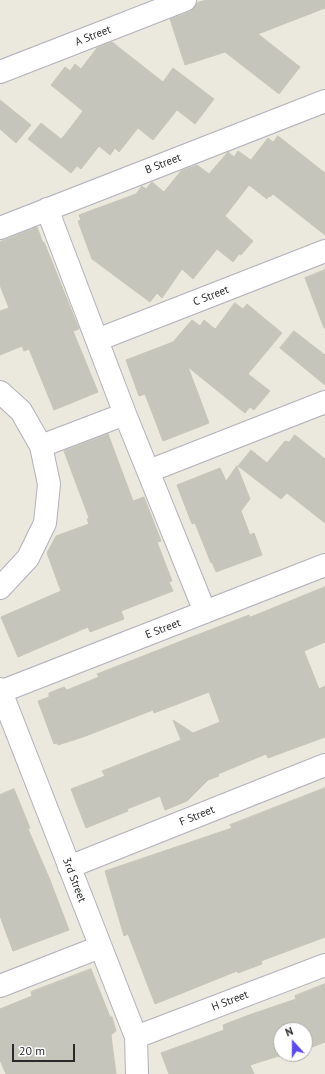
<!DOCTYPE html>
<style>
body{margin:0}
#map{position:relative;width:325px;height:1074px;overflow:hidden;background:#ebe9dd;font-family:"PT Sans",sans-serif}
canvas{display:block}
.north{position:absolute;left:273px;top:1022px;width:40px;height:40px;box-sizing:border-box;background:#fff;border:1px solid #aaa;border-radius:50%;rotate:339deg;font-size:11px;font-weight:700;line-height:16px;text-align:center;color:#2a2a2a}
.north::after{content:'';display:block;margin:auto;width:14px;height:18px;background:#5d49ec;clip-path:polygon(50% 0,100% 100%,50% 72%,0 100%)}
.scale{position:absolute;left:12px;top:1044px;width:63px;height:18px;box-sizing:border-box;border:2px solid #2a2a2a;border-top:0;padding-left:5px;font-size:12px;line-height:14px;white-space:nowrap;color:#2a2a2a;-webkit-text-stroke:3px #fff;paint-order:stroke}
</style>
<div id="map">
<canvas width="325" height="1074"></canvas>
<div class="north">N</div>
<div class="scale">20 m</div>
</div>
<script>
const ctx = document.querySelector('canvas').getContext('2d');
ctx.lineJoin = 'round';
function fillPath(path, color) { ctx.fillStyle = color; ctx.fill(path, 'evenodd'); }
function trace(path, color, width, dash) { ctx.strokeStyle = color; ctx.lineWidth = width; ctx.lineCap = dash ? 'butt' : 'round'; ctx.setLineDash(dash || []); ctx.stroke(path); }
function label(font, color, halo, rows, align = 'center') {
  ctx.font = font + ' "PT Sans",sans-serif'; ctx.lineWidth = 3; ctx.setLineDash([]); ctx.textBaseline = 'middle'; ctx.strokeStyle = halo; ctx.fillStyle = color; for (const [text, x, y, turn = 0] of rows) {
    ctx.save(); ctx.translate(x, y); ctx.rotate((+turn || 0) * Math.PI / 180); ctx.textAlign = isNaN(turn) ? turn : align; if (halo) ctx.strokeText(text, 0, 0); ctx.fillText(text, 0, 0); ctx.restore();
  }
}
const building = new Path2D(`
 M207 0H325V8L258 34 300 67 279 94 225 52 185 65 170 19 190 12 194 8 197 3Z
 M112 42 163 82 173 68 214 99 195 124 177 110 153 140 138 128 119 152 115 148 110 155 99 146 81 169 77 166 71 173 28 139 41 123 61 139 64 136 83 111 51 85 65 67 70 71 75 64 81 69 97 48Z
 M0 100 31 125 16 143 0 129Z
 M278 136 325 173V235L273 194 270 197 269 196 267 199 249 185 225 216 253 241 241 255 239 254 233 262 217 249 193 279 182 269 162 298 157 293 150 302 92 259 78 221 81 220 79 215 136 194 142 186 146 189 152 182 164 192 181 171 197 165 209 174 228 152 234 157 238 151 251 160 268 138 273 142Z
 M37 227 43 243 44 242 79 329 73 331 98 392 54 410 29 349 24 351 22 346 0 355V311L9 308 0 285V242Z
 M325 270V328H324L305 278Z
 M235 303 243 309 247 304 282 333 248 374 270 391 254 410 250 407 245 413 188 367 209 423 163 441 145 394 139 396 126 360 173 342 192 320 200 326 204 320 215 329Z
 M294 331 325 355V385L280 348Z
 M108 434 133 501 144 497 161 541 157 542 172 581 169 582 173 591 121 611 124 619 90 632 88 627 18 657 1 617 61 591 47 553 56 536 89 524 87 519 89 518 64 451Z
 M295 435 325 459V523L287 493 281 499 238 466 251 450 267 463 285 441 289 442Z
 M237 466 250 499 241 511 250 535 254 533 262 555 216 572 212 562 211 563 195 523 192 524 177 485 220 468 226 481Z
 M325 587V642L304 651 319 689 325 686V737L268 758 266 754 218 774 219 776 208 780 187 801 165 810 160 796 127 809 128 811 86 828 71 789 105 776 102 771 181 740 173 720 193 733 220 722 209 692 154 713 153 710 83 737 58 745 57 743 54 744 38 701 49 697V693L64 687 67 690 99 677 97 674 189 638 249 615 250 617Z
 M325 788V937L261 961 262 964 238 973 237 971 155 1004 128 934 124 936 105 871 232 828 230 825Z
 M14 789 30 828 28 829 50 880 69 930 13 951 0 916V795Z
 M91 969 110 1017H112L116 1031 111 1035 116 1074H6L0 1060V1009L32 996 31 992Z
 M325 984V1042L307 1049V1047H305V1030H281V1054H285L250 1065 254 1074H169L161 1053 224 1030 223 1025 249 1015 296 999 295 996Z`);
fillPath(building, '#c6c5bc');
trace(building, '#c6c5b6', 1);
const minor = new Path2D(`
 M0 72 185 0
 M47 209 125 414 205 612
 M0 228 325 101
 M97 340 325 251
 M0 392 21 411 41 446 49 484 45 523 28 558 0 588
 M41 446 125 414
 M149 471 325 402
 M0 689 136 1037 137 1074
 M0 692 325 565
 M69 867 325 765
 M0 986 100 947
 M136 1037 325 965`);
trace(minor, '#b2b0bc', 24);
trace(minor, '#fff', 22);
label('11px', '#2a2a2a', '#fff', [
 ["A Street",93,36,-21],
 ["B Street",163,164,-21],
 ["C Street",211,296,-21],
 ["E Street",163,629,-21],
 ["F Street",197,816,-22],
 ["3rd Street",74,880,69],
 ["H Street",230,1001,-21]
]);
</script>
